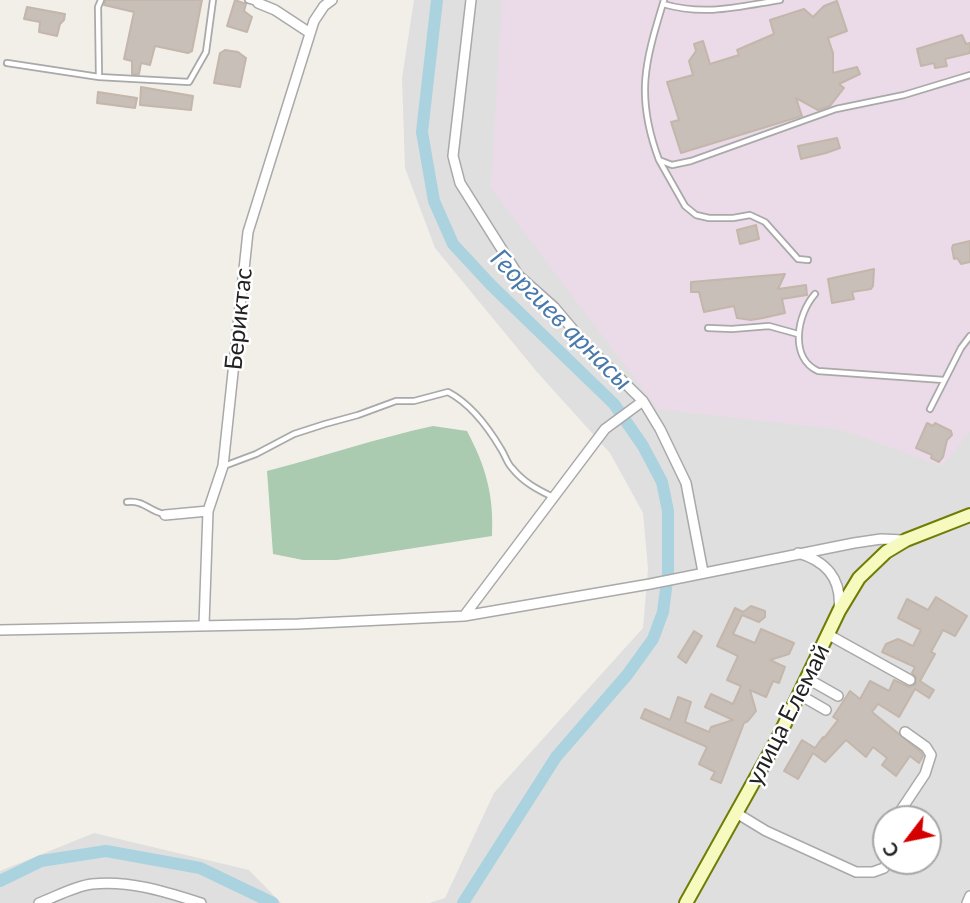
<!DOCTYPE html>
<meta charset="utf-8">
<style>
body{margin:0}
#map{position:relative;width:970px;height:903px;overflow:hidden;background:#f2efe9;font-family:Lato,sans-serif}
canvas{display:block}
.north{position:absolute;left:872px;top:805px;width:70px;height:70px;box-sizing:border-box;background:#fff;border:2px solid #a7a7a7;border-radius:50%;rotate:238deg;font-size:19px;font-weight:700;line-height:28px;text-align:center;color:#222}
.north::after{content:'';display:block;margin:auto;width:24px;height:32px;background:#d40000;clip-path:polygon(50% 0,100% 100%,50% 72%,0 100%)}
</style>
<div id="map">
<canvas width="970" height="903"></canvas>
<div class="north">С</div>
</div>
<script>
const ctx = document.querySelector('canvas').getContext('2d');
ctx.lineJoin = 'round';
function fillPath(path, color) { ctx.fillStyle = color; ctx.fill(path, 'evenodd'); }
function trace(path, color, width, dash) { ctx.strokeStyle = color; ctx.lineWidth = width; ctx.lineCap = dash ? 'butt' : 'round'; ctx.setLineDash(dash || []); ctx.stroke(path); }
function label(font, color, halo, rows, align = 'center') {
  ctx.font = font + ' Lato,sans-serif'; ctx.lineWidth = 5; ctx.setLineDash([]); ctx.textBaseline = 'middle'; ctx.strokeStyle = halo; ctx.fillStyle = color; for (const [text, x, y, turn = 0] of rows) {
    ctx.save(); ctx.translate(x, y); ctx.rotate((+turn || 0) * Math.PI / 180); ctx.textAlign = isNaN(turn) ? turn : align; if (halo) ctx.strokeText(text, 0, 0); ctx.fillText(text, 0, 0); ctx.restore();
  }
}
fillPath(new Path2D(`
 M414 0H970V903H429L445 898 494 793 643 628 648 569 643 513 610 453 537 372 435 248 405 168 402 78ZM886 819H928V861H886Z
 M94 833 249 870 281 903H0V871Z`), '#e0dfdf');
fillPath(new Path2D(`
 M502 0H970V431L942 466 843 430 658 409 491 188Z`), '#ebdbe8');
fillPath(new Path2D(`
 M433 426 467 431C486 467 494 495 492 536L337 560H303L273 554 267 471C322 457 377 438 433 426Z`), '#aacbaf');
trace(new Path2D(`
 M437 0 422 132 434 201 453 244 491 285 614 404 643 446 662 482 668 511V573L663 612 653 639 627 675 556 757 463 903
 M0 881 41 861 106 851 200 868 273 903`), '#aad3df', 12);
const building = new Path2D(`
 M106 0H202L192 51 188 53 155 46 150 65 141 63 139 74H132V61L124 59 134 12 104 5Z
 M235 0 246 4 244 11 252 17 247 32 227 26Z
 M837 1 847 31 828 38 833 53V73L857 67 860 74 839 84 844 88 830 106 818 110 796 98 802 116 681 153 671 122 679 120 667 82 693 75 689 61 696 51 694 44 703 41 710 64 739 55 737 50 774 34 770 20 804 9 813 17 824 6Z
 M27 7 65 14 64 20 60 24 57 36 39 32 40 22 24 19Z
 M962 35 966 44 970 43V53L945 59 947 66 935 68 934 63 921 66 917 49Z
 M225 50 238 52 246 58 240 87 214 83 220 53Z
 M141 87 193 96 191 110 140 105Z
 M98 92 137 98 135 108 97 103Z
 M837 138 840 148 826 153 801 159 798 146Z
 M756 225 759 239 740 244 737 230Z
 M970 241V262L961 264 957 258 954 259 952 248 953 245Z
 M874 269 873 286 871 289 852 292 854 299 832 303 828 279Z
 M785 274 778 289 806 285 807 295 782 299 785 313 763 318 751 320 737 318 734 306 704 312 699 292H691V282Z
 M927 423 933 426 935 423 951 431 952 435 947 440 943 457 939 462 931 458 932 455 916 448Z
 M936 597 967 616 955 636 943 630 931 652 935 654 920 681 934 690 929 698 915 689 899 717 878 704 872 712 921 752 923 756 919 763 910 756 896 776 882 765 887 758 873 747 866 757 846 740 825 762 813 753 798 779 784 771 802 740 815 748 823 737 824 738 838 720 833 717 850 691 860 699 870 681 889 691 894 680 909 687 916 684V677L912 673 915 667 882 652 886 644 898 639 913 646 921 630 898 618 907 599 928 610Z
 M751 606 765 611V617L759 622 742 615 733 634 755 643 761 629 794 643 789 654 770 660 785 667 779 683 773 681 766 697 750 690 756 711 748 721 744 723 721 783 711 779 715 772 699 764 707 747 641 718 645 709 670 720 678 697 691 702 685 722 709 732 711 727 733 720 705 707 711 694 733 704 741 686 727 680 738 656 717 646 735 608 743 612Z
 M694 631 702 636 686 663 678 657Z`);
fillPath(building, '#c7bfb8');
trace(building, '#c4b6ab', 2);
const lane = new Path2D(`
 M248 0 258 3
 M664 0C645 62 635 96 659 160L672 165 691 161 836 109 904 95 970 75
 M663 4C705 16 737 7 780 0
 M7 63 99 77 189 82 206 52 213 0
 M99 77 98 7 101 0
 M659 160 685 206 696 215 709 218H733L750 215 765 222 798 259 808 260
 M815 294C797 314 789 358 818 371L944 380
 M708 328 732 329 769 326 798 334
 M930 409 961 348 970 336
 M224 466 256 454 294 434 325 424 358 415 396 401H414L448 392C471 404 488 427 501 449 505 455 507 463 512 468 523 482 538 490 553 497
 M127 502C144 500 149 511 164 514`);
const street = new Path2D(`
 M471 0 453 156 460 183 518 275 554 307 586 345 643 401 660 429 686 483 703 572
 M258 3 275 10 310 33
 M165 515 208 511
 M798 553C826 561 842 579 839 609
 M464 616 605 429 643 401
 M204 625 208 511 223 466 248 232 314 21 324 6 332 0
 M0 630 298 624 464 616 650 584 854 543 881 539 904 540
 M829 635 910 680
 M808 679 838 696
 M800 695 826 710
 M738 814 766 831 856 872H873L884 868 888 861
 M895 819 925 774 931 755 926 747 905 732
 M886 834 881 848 886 850
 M39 903C55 897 75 886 92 884 130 880 166 892 201 903
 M967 903 970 896`);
const secondary = new Path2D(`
 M686 903 777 740 839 611 859 578 886 552 906 540 970 515`);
trace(lane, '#a9a9a9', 8);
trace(street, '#a9a9a9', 12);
trace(secondary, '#707d05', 16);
trace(lane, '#fff', 4.5);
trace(street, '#fff', 9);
trace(secondary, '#f7fabf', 12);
label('24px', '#222', '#fff', [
 ["Бериктас",239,319,-84],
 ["улица Елемай",788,715,-63]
]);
label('italic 26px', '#4a7aab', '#fff', [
 ["Георгиев арнасы",561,320,45]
]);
</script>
